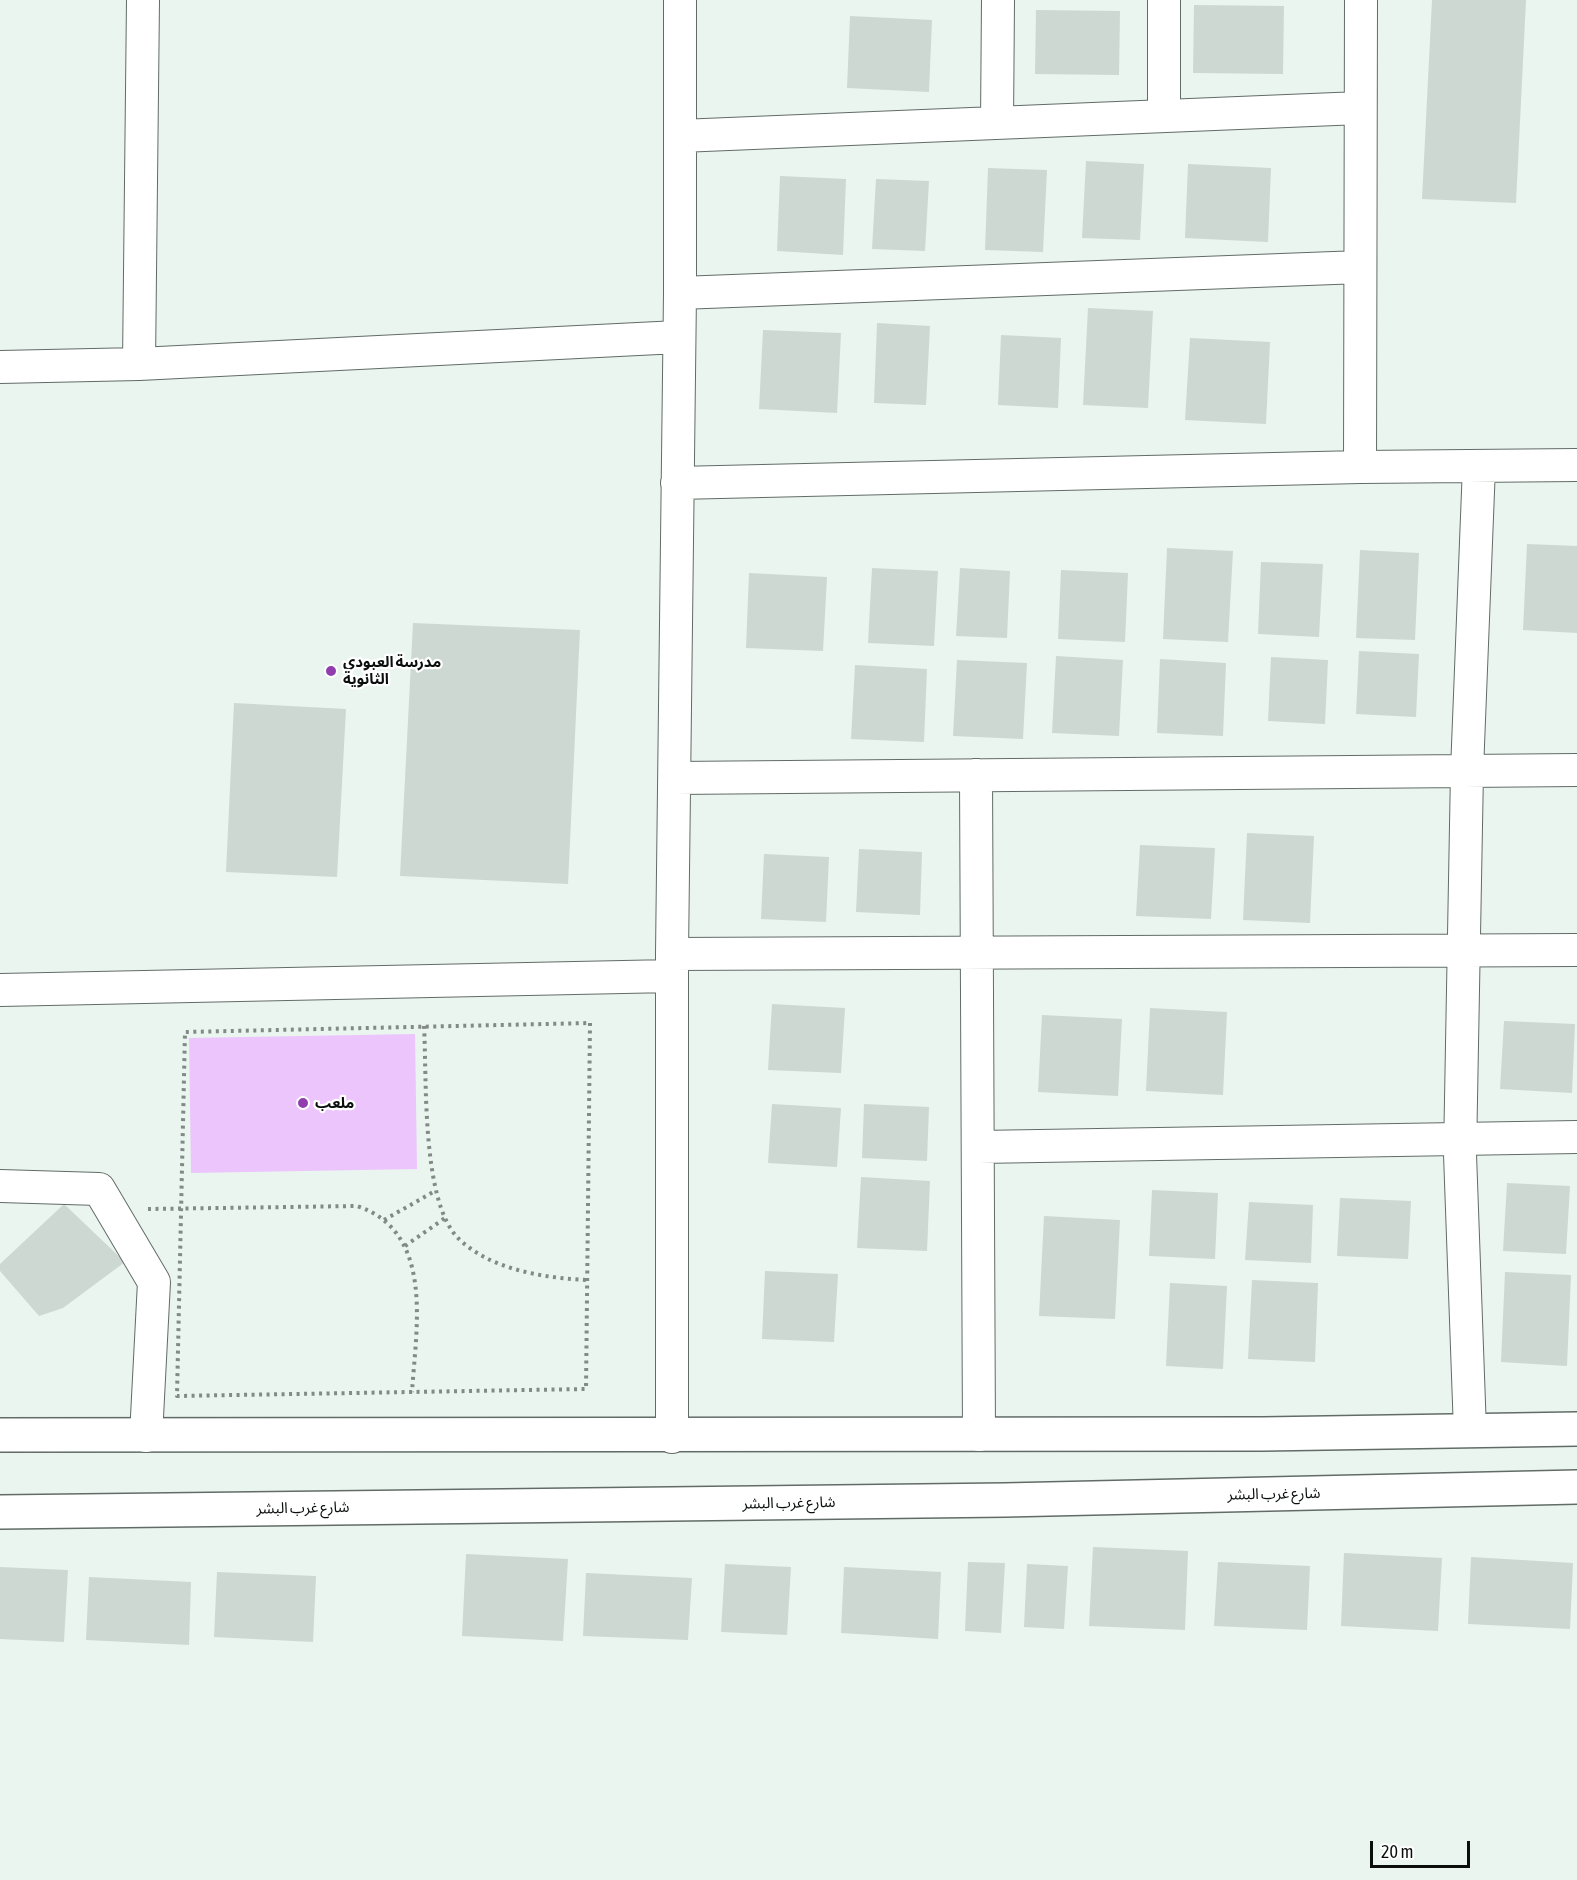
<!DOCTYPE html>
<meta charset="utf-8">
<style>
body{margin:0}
#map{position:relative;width:1577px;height:1880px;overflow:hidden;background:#eaf5ef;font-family:"Asap Condensed",sans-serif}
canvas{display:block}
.scale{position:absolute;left:1370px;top:1841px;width:100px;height:27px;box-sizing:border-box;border:3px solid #0a0e0c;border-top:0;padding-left:8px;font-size:18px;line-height:21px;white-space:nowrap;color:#0a0e0c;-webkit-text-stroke:4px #fff;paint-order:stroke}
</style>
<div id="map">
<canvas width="1577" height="1880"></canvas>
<div class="scale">20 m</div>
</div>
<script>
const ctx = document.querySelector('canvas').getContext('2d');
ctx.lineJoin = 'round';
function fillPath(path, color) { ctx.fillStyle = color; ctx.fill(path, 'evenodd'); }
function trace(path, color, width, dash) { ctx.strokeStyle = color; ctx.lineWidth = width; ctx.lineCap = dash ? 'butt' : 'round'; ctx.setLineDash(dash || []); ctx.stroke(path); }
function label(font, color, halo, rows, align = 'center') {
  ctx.font = font + ' "Asap Condensed","Noto Sans Arabic",sans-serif'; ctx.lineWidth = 4.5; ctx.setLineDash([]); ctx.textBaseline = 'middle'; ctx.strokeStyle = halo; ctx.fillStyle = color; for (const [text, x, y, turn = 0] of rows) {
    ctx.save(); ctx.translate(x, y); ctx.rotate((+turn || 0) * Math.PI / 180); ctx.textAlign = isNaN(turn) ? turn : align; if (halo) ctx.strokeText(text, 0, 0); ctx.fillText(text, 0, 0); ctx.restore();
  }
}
fillPath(new Path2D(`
 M415 1034 417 1169 191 1173 189 1038Z`), '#ecc5fc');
fillPath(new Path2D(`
 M1432 0H1526L1516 203 1422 199Z
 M1194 5 1284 6 1283 74 1193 73Z
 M1036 10 1120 11 1119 75 1035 74Z
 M850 16 932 20 929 92 847 88Z
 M1086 161 1144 164 1140 240 1082 238Z
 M1188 164 1271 168 1268 242 1185 238Z
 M988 168 1047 170 1043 252 985 250Z
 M780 176 846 179 843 255 777 251Z
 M876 179 929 181 925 251 872 249Z
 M1088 308 1153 311 1148 408 1083 405Z
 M877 323 930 326 926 405 874 403Z
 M763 330 841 333 837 413 759 409Z
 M1001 335 1061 338 1058 408 998 405Z
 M1190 338 1270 342 1266 424 1185 420Z
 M1527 544 1577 546V633L1523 630Z
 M1167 548 1233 551 1228 642 1163 639Z
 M1360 550 1419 553 1415 640 1356 638Z
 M1261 562 1323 564 1319 637 1258 634Z
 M872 568 938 571 934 646 868 643Z
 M960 568 1010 571 1007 638 956 636Z
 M1061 570 1128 573 1125 642 1058 639Z
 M749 573 827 577 823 651 746 648Z
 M413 623 580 630 568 884 400 876Z
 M1359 651 1419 654 1416 717 1356 714Z
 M1056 656 1123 660 1119 736 1052 733Z
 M1271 657 1328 660 1325 724 1268 721Z
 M1160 659 1226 663 1223 736 1157 733Z
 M957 660 1027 663 1023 739 953 736Z
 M855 665 927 669 924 742 851 739Z
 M234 703 346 709 337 877 226 872Z
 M1247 833 1314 836 1310 923 1243 920Z
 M1140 845 1215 848 1211 919 1136 916Z
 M859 849 922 852 920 915 856 912Z
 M764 854 829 857 826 922 761 919Z
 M772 1004 845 1008 841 1073 768 1070Z
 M1150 1008 1227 1012 1223 1095 1146 1091Z
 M1042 1015 1122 1019 1118 1096 1038 1092Z
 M1504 1021 1575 1024 1572 1093 1500 1089Z
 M772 1104 841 1108 837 1167 768 1163Z
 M864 1104 929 1107 927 1161 862 1158Z
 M861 1177 930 1181 927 1251 857 1248Z
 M1507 1183 1570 1186 1566 1254 1503 1251Z
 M1152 1190 1218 1193 1215 1259 1149 1256Z
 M1340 1198 1411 1201 1408 1259 1337 1256Z
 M1249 1202 1313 1205 1311 1263 1245 1260Z
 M64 1204 125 1262 63 1308 39 1316 0 1271V1264Z
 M1044 1216 1120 1220 1115 1319 1039 1316Z
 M765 1271 838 1274 834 1342 762 1339Z
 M1505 1272 1571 1275 1567 1366 1501 1362Z
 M1252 1280 1318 1283 1315 1362 1248 1359Z
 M1170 1283 1227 1286 1223 1369 1166 1366Z
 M1093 1547 1188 1551 1185 1630 1089 1626Z
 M1344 1553 1442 1558 1438 1631 1341 1626Z
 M466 1554 568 1559 563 1641 462 1636Z
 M1471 1557 1573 1563 1570 1629 1468 1624Z
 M968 1562 1005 1563 1001 1633 965 1631Z
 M1218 1562 1310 1566 1307 1630 1214 1626Z
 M725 1564 791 1567 787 1635 721 1632Z
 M1027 1564 1068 1566 1064 1629 1024 1627Z
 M0 1567 68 1570 64 1642 0 1639Z
 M844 1567 941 1572 938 1639 841 1633Z
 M217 1572 316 1576 313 1642 214 1637Z
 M586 1573 692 1578 688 1640 583 1636Z
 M89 1577 191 1582 189 1645 86 1640Z`), '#cdd8d2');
const minor = new Path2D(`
 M1164 0V116
 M997 123 998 0
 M680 136 1360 108
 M680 293 1360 267
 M139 364 143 0
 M0 367 139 364 678 337
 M1360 467 1361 0
 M677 483 1360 467 1577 465
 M976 775 979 1435
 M675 778 1577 770
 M672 954 680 293V0
 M0 990 671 976
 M979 1147 1577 1137
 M0 1186 99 1189 154 1282 146 1436
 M1470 1431 1460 1154 1467 771 1479 466
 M672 1437V954L1577 950`);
const tertiary = new Path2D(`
 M0 1435 1263 1434 1577 1429
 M0 1512 1005 1500 1577 1487`);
trace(minor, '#626c67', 34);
trace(tertiary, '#626c67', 36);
trace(new Path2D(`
 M590 1023 586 1389 177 1396 185 1032Z
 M424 1026C427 1078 421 1203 459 1239 491 1270 545 1278 587 1280
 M148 1209 357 1206C435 1232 416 1328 412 1392
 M384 1220 435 1191
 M405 1246 445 1218`), '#828a86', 4, [3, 4.5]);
trace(minor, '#fff', 32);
trace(tertiary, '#fff', 33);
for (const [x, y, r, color] of [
 [331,671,6,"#903ead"],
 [303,1103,6,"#903ead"]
]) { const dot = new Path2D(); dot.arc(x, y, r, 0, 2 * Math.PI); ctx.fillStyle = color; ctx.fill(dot); trace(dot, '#fff', 2); }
label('bold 15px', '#0a0e0c', '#fff', [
 ["مدرسة العبودي",343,662],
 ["الثانوية",343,679],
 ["ملعب",315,1103]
], 'left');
label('15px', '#0a0e0c', '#fff', [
 ["شارع غرب البشر",1274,1494,-1],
 ["شارع غرب البشر",789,1503,-1],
 ["شارع غرب البشر",303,1508,-1]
]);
</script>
